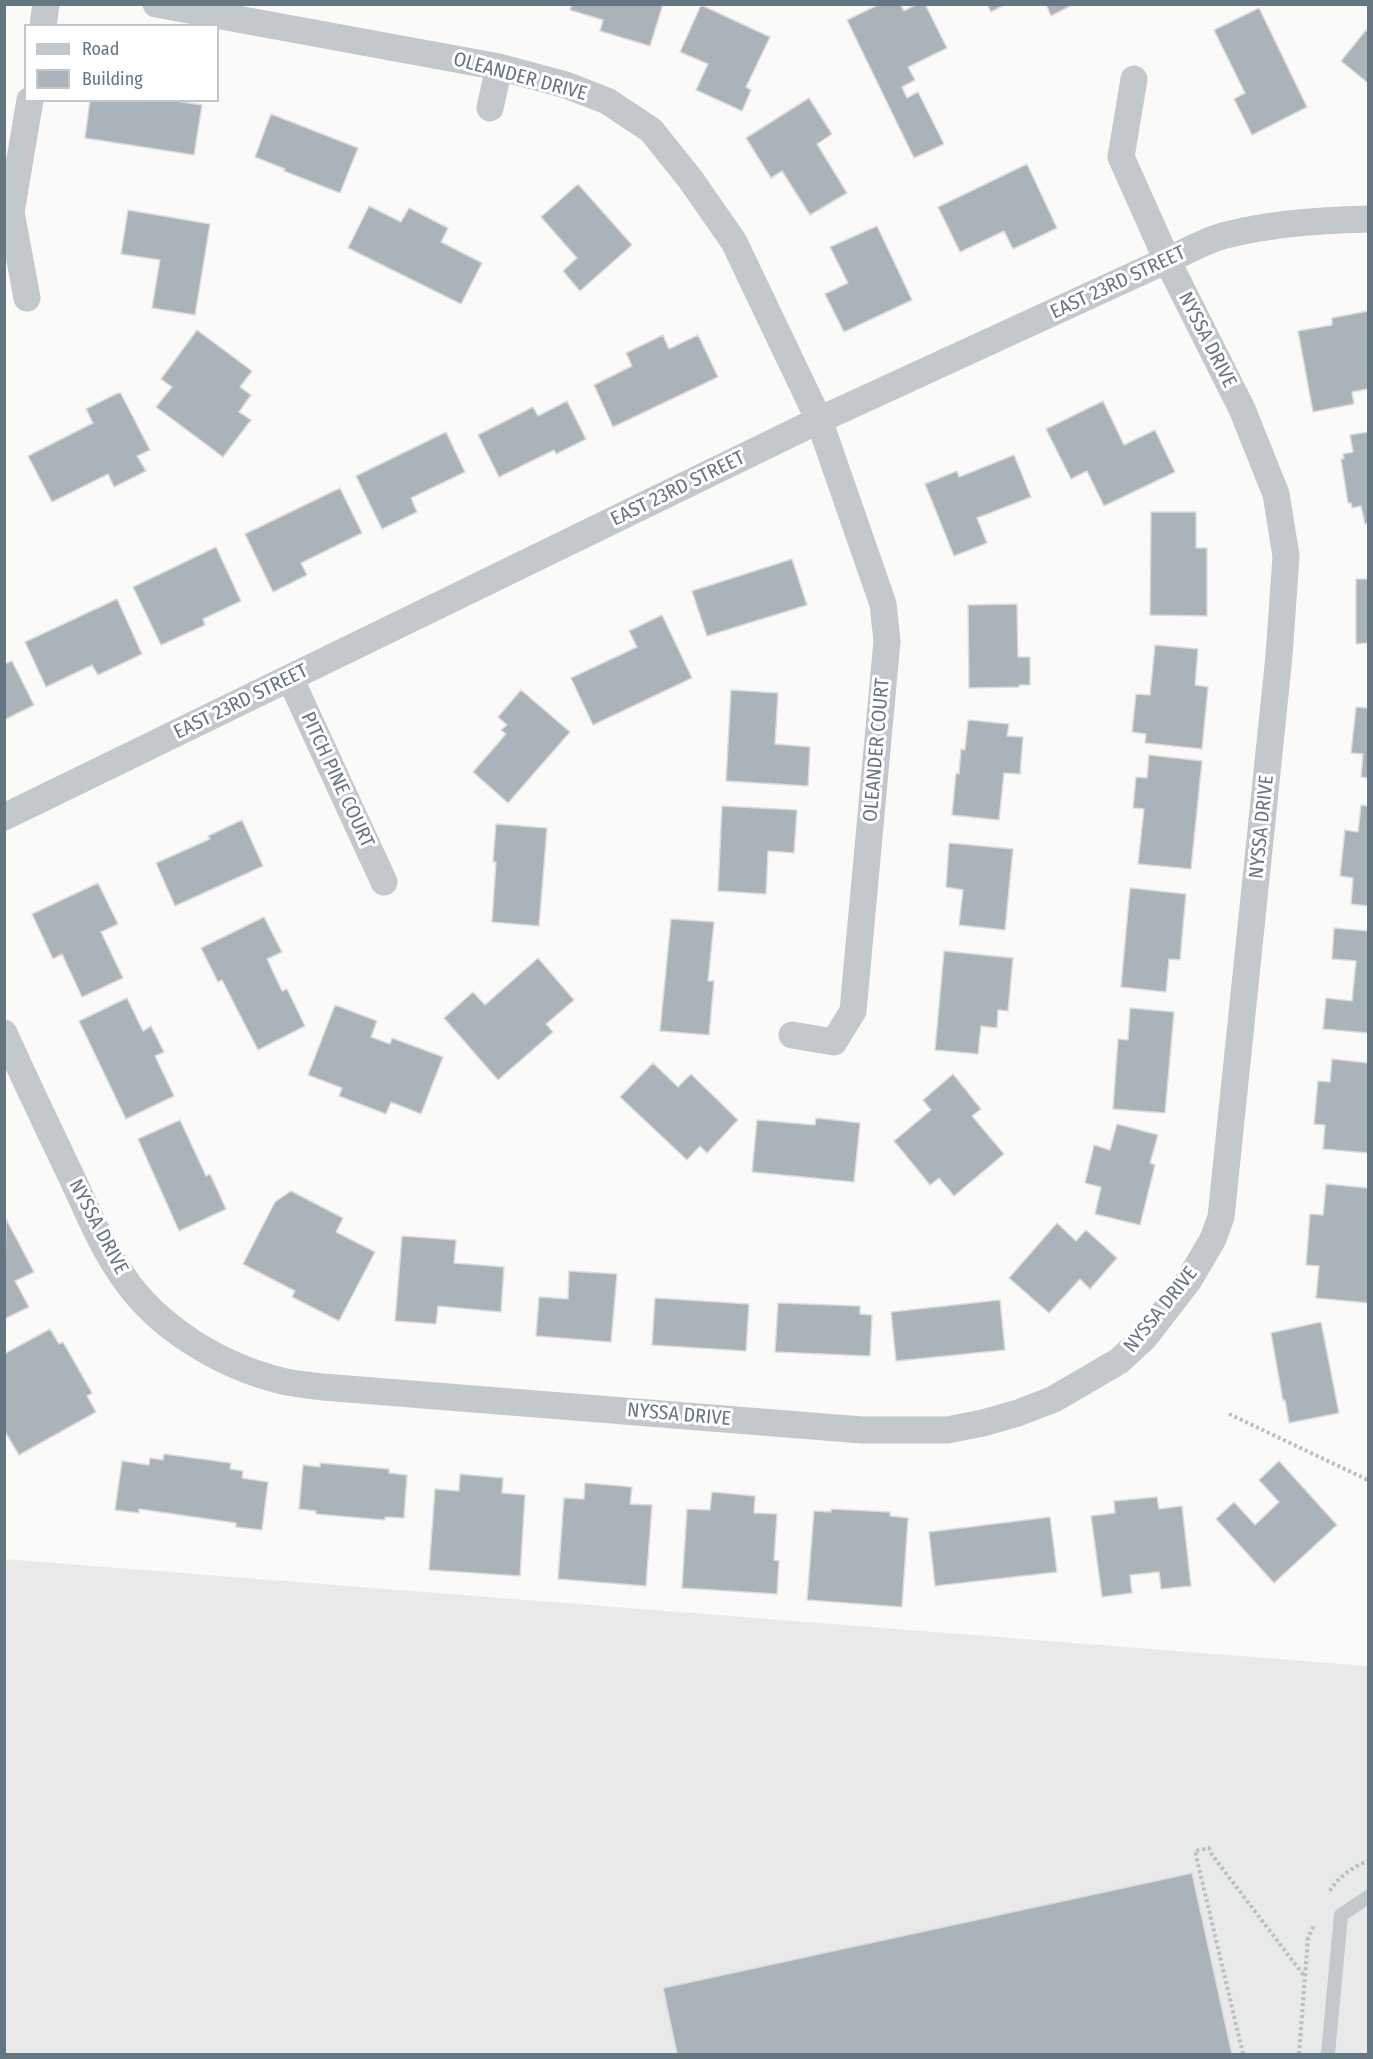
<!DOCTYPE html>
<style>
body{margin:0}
#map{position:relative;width:1373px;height:2059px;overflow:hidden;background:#fafaf8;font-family:"Fira Sans Condensed",sans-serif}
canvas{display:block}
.frame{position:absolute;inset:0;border:6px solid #657683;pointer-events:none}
.legend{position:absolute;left:24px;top:24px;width:195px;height:78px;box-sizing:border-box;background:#fff;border:2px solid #c1c8cd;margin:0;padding:8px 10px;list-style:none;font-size:18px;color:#657683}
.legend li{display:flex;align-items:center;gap:12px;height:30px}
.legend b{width:30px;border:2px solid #c1c8cd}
</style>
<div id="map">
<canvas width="1373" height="2059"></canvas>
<div class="frame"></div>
<ul class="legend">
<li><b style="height:8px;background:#c3c8cc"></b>Road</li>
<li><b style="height:16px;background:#aab3b9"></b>Building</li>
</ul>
</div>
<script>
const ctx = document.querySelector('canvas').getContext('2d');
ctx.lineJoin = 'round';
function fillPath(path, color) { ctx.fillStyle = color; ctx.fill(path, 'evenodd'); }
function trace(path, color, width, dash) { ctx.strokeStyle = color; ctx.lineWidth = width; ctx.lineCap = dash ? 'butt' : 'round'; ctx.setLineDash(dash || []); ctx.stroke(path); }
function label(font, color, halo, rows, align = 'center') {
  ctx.font = font + ' "Fira Sans Condensed",sans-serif'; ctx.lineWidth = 6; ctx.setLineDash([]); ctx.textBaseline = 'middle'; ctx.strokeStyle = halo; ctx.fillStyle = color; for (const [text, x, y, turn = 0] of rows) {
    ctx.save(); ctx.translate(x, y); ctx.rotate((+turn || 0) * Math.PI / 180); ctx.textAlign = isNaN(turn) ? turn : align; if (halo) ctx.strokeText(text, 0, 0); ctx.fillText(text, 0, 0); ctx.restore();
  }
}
fillPath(new Path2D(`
 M4 1559 1368 1666V2054H5Z`), '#e8e9e9');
const building = new Path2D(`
 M572 4H663L650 46 600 31 603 20 570 10Z
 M880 4H900L904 11 917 4H925L947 48 908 67 915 80 902 87 907 98 918 92 944 144 914 158 847 20Z
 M987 4H1006L991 12Z
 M1046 4H1074L1051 16Z
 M701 5 770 37 746 87 751 90 742 111 696 90 708 64 680 52Z
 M1259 8 1307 107 1252 135 1234 99 1245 93 1214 30Z
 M1366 30 1368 32V83L1341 61Z
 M809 98 832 134 817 144 847 193 810 215 782 171 771 178 746 138Z
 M90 100H170L202 105 194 155 85 138Z
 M271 114 358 148 340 193 284 171 285 169 255 157Z
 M1027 164 1057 228 1013 249 1004 231 960 252 938 207Z
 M578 184 632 245 580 291 563 271 577 258 541 217Z
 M369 206 401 222 409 208 448 228 441 242 482 263 461 304 348 248Z
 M128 210 210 224 195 315 152 308 160 260 121 254Z
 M877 226 912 300 844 332 825 294 848 283 830 247Z
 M1368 311V389L1352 392 1354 404 1313 412 1298 331 1332 325V318Z
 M197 330 252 371 240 387 251 395 239 412 251 420 223 457 156 407 172 387 161 379Z
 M663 335 669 349 698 335 718 377 613 427 594 385 632 366 626 353Z
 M120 392 150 450 137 456 146 471 114 487 108 474 52 502 28 456 93 423 86 409Z
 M567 401 586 439 556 454 554 450 499 477 478 435 533 407 538 416Z
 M1103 401 1124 445 1155 430 1175 472 1104 506 1087 471 1071 479 1046 429Z
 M446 432 465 472 411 498 417 512 382 529 356 476Z
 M1368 432V523L1365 524 1361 506 1352 508 1351 503H1348L1341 459H1344L1343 454 1353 452 1350 435Z
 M1014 455 1031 497 977 518 987 543 954 556 925 484 957 471 959 477Z
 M340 488 362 533 301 563 307 575 273 592 245 534Z
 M1151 512H1196V548H1207V616L1150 615Z
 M216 547 241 601 203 619 205 625 161 645 133 587Z
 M792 559 807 605 707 636 692 591Z
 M1356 579H1368V643L1356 644Z
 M117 599 142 654 98 675 92 665 46 687 25 642Z
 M1017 604 1018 657H1030V685H1019V687L969 688 968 605Z
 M662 615 692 678 593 725 571 678 637 647 629 631Z
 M1155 645 1198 649 1195 685 1208 687 1202 749 1145 743 1146 734 1132 732 1136 694 1150 695Z
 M12 661 34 705 4 720V664Z
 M521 690 570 732 508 803 473 772 506 734 501 730 507 725 498 717Z
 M731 690 778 693 775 744 810 747 808 786 726 781Z
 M1356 707 1368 708V778L1361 777 1363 754 1351 753Z
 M968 720 1009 724 1007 736 1023 737 1020 774 1004 773 999 820 952 815 956 773 959 774 961 749 965 750Z
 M1149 755 1202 761 1191 869 1138 864 1144 809 1133 808 1136 777 1147 778Z
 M1361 805 1368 806V906L1351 904 1353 878 1340 876 1345 830 1358 832Z
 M722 806 797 810 794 853 768 851 766 894 718 891Z
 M242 820 263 866 175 906 156 863 210 839 208 836Z
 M496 824 547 828 539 926 492 922 496 862H493Z
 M949 843 1013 849 1005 930 959 925 963 890 946 887Z
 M98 883 118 924 101 932 123 978 82 997 62 954 53 959 32 914Z
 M1130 888 1186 894 1180 960 1169 959 1166 992 1121 987Z
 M264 917 282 952 267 959 282 991 287 989 305 1026 258 1050 222 980 218 982 201 948Z
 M671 919 714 922 708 981H714L709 1035 660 1031Z
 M1334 928 1368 931V1033L1323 1029 1326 998 1352 1001 1356 961 1332 959Z
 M944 951 1013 958 1008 1011 998 1010 997 1028 981 1026 978 1054 935 1050Z
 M538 958 574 1000 546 1024 553 1032 498 1080 444 1018 473 992 485 1005Z
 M127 998 143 1031 151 1026 164 1052 155 1056 174 1096 126 1119 79 1021Z
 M335 1005 377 1021 371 1037 390 1044 392 1038 443 1057 421 1114 391 1102 386 1114 339 1096 342 1088 308 1075Z
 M1130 1008 1174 1012 1165 1113 1113 1109 1118 1039 1128 1040Z
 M1332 1059 1368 1063V1153L1323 1149 1325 1125 1314 1124 1318 1081 1330 1082Z
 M653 1063 678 1087 691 1074 738 1120 707 1153 700 1146 687 1160 620 1097Z
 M953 1074 981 1109 972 1116 1004 1154 954 1196 939 1178 930 1185 894 1141 931 1110 923 1100Z
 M816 1118 860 1123 854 1182 752 1172 757 1120 815 1125Z
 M180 1120 206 1176 210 1174 226 1209 179 1231 138 1139Z
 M1117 1124 1158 1135 1150 1163 1155 1165 1140 1225 1095 1214 1101 1187 1085 1183 1094 1145 1110 1150Z
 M1326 1184 1368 1188V1303L1316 1298 1319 1266 1306 1265 1310 1214 1323 1215Z
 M291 1191 343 1218 336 1232 375 1252 339 1321 292 1297 295 1291 243 1264 275 1202Z
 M6 1219 34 1272 15 1281 29 1307 4 1319Z
 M1057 1223 1076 1241 1086 1230 1117 1258 1090 1289 1080 1279 1049 1313 1009 1278Z
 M402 1236 456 1240 454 1263 504 1267 501 1312 438 1306 436 1324 395 1321Z
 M569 1271 617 1274 611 1342 536 1336 539 1297 568 1299Z
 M655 1298 749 1304 746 1351 652 1345Z
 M1000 1300 1005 1350 896 1361 891 1312Z
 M778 1303 860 1306V1314L872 1315 870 1356 775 1352Z
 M1321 1322 1339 1413 1289 1423 1285 1400 1283 1401 1271 1333Z
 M50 1329 59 1344 63 1342 92 1393 87 1396 96 1412 19 1455 4 1430V1354Z
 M164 1454 231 1463 230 1469 243 1471 242 1478 268 1482 262 1530 236 1527V1523L139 1509V1513L115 1510 122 1461 149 1465 150 1458 163 1460Z
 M1279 1461 1337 1525 1274 1583 1216 1519 1234 1502 1255 1525 1279 1502 1259 1480Z
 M320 1463 389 1469V1473L407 1475 404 1518 385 1517V1520L316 1514V1511L299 1509 303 1465 320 1467Z
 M460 1474 503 1478 502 1493 525 1495 520 1576 429 1570 435 1489 459 1491Z
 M585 1483 632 1487 630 1504 652 1505 646 1586 558 1579 564 1498 584 1499Z
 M712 1492 755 1496 754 1513 777 1514 774 1560 779 1561 777 1594 682 1588 687 1509 710 1510Z
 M1157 1497 1159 1509 1182 1506 1191 1586 1161 1589 1159 1572 1130 1575 1132 1593 1102 1597 1091 1516 1115 1513 1114 1501Z
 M831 1509 890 1512V1516L908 1518 902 1607 807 1600 814 1511 831 1512Z
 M1050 1517 1057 1572 935 1586 929 1532Z
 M1192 1873 1232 2054H677L663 1988Z`);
fillPath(building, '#aab3b9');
trace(building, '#dcdcda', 1.5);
trace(new Path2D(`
 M1229 1414 1368 1480
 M1330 1891C1337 1878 1354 1866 1368 1861
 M1243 2054 1195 1851 1209 1848 1212 1855 1305 1977
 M1299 2054 1308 1938 1314 1925`), '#bbbfc2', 4, [3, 3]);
trace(new Path2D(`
 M1328 2054 1341 1915 1368 1897`), '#c3c8cc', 14);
trace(new Path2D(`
 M156 4 499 67 566 85 607 101 651 130 691 180 734 242 819 420 883 604 887 641 853 1011 834 1042 792 1035
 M43 26 46 4
 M490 108 499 67
 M27 298 11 212 30 100
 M290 678 384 882
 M4 817 819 420 1167 260C1186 252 1206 240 1226 235 1273 223 1321 220 1368 219
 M4 1033C26 1082 49 1130 72 1178 87 1210 101 1245 122 1275 157 1328 221 1366 282 1381 295 1384 309 1385 323 1387L862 1430H947L983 1423 1018 1413 1054 1399 1119 1361 1145 1337 1189 1280 1213 1239 1221 1217 1279 656 1286 556 1276 494 1242 409 1167 260 1121 157 1134 79`), '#c3c8cc', 27);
label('20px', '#657683', '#fff', [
 ["OLEANDER DRIVE",520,77,15],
 ["EAST 23RD STREET",1118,283,-25],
 ["NYSSA DRIVE",1207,340,63],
 ["EAST 23RD STREET",678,489,-26],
 ["EAST 23RD STREET",241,702,-26],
 ["OLEANDER COURT",877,750,-85],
 ["PITCH PINE COURT",337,780,65],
 ["NYSSA DRIVE",1262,827,-84],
 ["NYSSA DRIVE",98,1227,62],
 ["NYSSA DRIVE",1161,1310,-51],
 ["NYSSA DRIVE",679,1415,5]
]);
</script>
